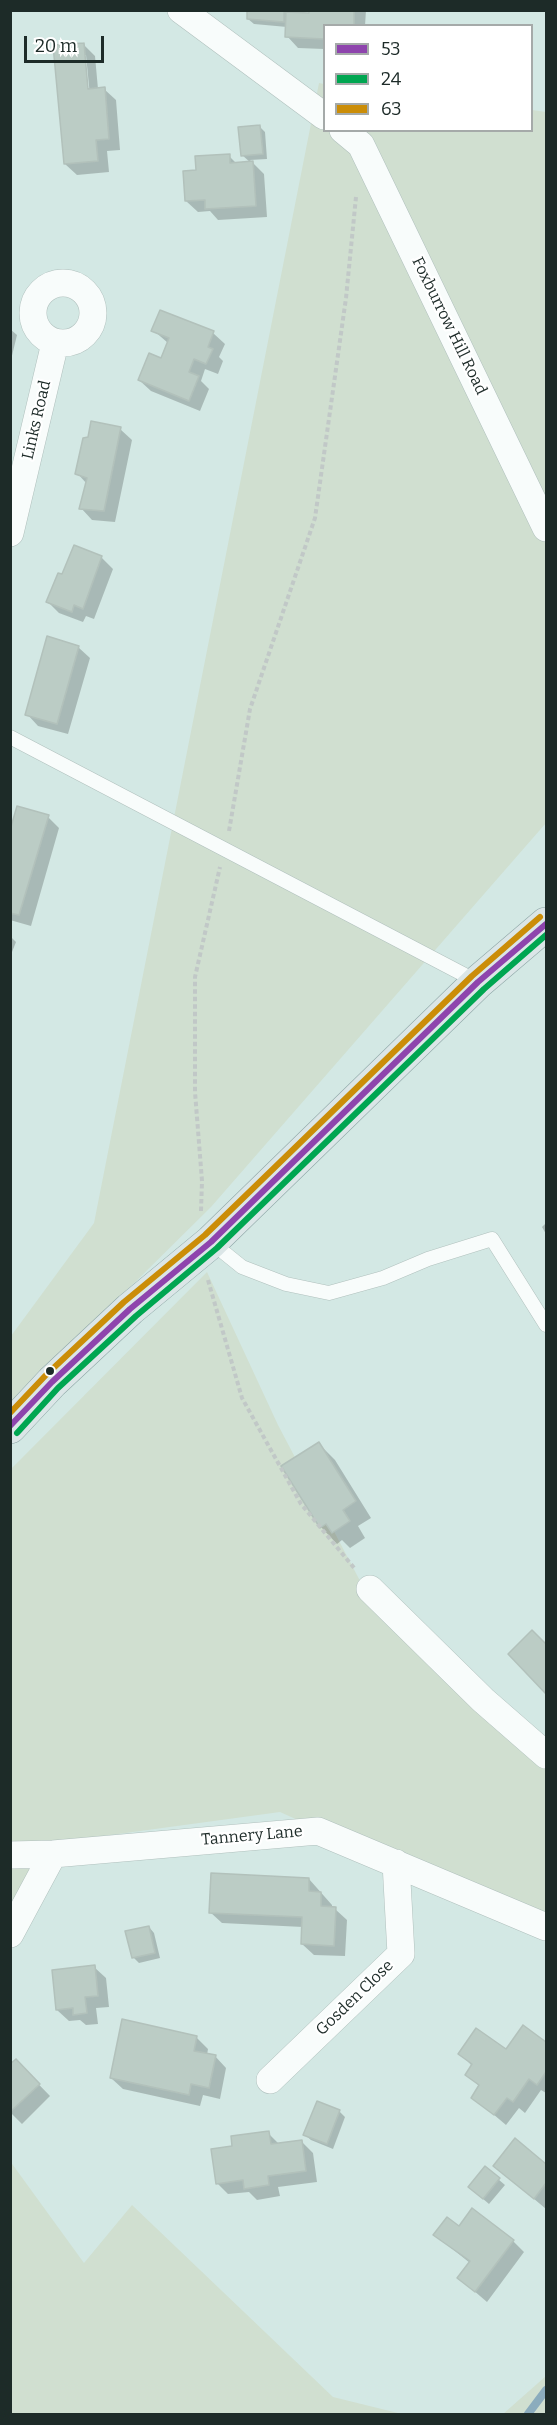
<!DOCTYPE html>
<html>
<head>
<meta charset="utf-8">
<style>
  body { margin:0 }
  #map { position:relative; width:557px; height:2425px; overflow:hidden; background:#d3e8e4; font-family:Bitter,serif }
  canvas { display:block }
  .frame { position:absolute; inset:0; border:12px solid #1d2b28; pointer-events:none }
  .legend { position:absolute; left:323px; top:24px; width:210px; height:108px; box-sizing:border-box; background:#fff; border:2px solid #a5aaa9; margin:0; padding:8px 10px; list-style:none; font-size:18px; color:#1d2b28 }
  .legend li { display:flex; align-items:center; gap:12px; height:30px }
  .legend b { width:30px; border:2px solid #a5aaa9 }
  .scale { position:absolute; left:24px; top:36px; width:80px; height:27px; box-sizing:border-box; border:3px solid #1d2b28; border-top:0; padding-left:8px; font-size:18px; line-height:21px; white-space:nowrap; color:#1d2b28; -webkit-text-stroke:4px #fff; paint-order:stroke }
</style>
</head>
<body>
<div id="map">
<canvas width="557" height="2425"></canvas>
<div class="frame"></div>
<ul class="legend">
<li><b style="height:8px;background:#8e44ad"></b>53</li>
<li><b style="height:8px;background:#00a651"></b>24</li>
<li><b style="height:8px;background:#cb8d08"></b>63</li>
</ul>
<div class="scale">20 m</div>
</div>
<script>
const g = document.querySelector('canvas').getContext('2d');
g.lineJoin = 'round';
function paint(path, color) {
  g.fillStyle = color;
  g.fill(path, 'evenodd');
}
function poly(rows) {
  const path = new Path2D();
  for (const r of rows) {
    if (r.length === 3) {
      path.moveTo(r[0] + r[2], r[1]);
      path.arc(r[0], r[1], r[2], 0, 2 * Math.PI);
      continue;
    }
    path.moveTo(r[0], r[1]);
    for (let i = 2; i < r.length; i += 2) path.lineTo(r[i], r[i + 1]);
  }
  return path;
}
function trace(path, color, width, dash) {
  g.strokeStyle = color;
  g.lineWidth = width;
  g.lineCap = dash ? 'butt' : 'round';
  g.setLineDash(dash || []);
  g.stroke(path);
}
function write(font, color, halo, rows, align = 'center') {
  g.font = font + ' Bitter,serif';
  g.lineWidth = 4.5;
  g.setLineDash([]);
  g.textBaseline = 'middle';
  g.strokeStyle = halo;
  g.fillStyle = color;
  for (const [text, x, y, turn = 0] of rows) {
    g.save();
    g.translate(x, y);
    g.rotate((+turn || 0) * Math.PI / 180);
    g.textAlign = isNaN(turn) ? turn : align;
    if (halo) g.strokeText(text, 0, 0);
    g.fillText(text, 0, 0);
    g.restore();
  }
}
paint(poly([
  [319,83,324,84,324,130,532,130,532,110,546,112,546,823,211,1207,11,1405,11,1336,94,1223],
  [207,1272,278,1425,378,1615,546,1750,546,1932,280,1812,52,1843,11,1915,11,1469],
  [10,2161,84,2263,132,2205,333,2397,402,2414,11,2414],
  [546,2376,546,2414,503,2414]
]), '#d0dfd0');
paint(poly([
  [249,10,290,10,289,13,310,15,310,10,366,10,365,26,324,26,324,49,298,48,287,36,287,27,254,24,248,19],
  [83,44,95,56,98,89,104,89,116,100,120,150,107,151,109,172,77,175,65,164],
  [83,55,86,55,90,96,87,96],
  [259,126,265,132,267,159,250,160,264,174,267,217,218,220,210,211,198,212,186,201,198,172,229,156,237,164,251,163,242,155],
  [10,329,17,335,10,364],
  [153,330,213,333,225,344,219,357,223,361,218,374,205,369,201,381,209,389,200,411,151,391,139,380,162,360,168,343],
  [120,429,132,440,115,522,92,520,81,508,87,484,77,473],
  [74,547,102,558,113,569,94,619,86,616,83,622,59,613,48,602,63,576],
  [78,647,90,658,68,734,38,726,27,714],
  [48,817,59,828,31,926,10,920,10,832],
  [10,936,16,942,10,957],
  [546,1223,546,1234,542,1227],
  [319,1444,335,1460,371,1518,358,1526,365,1538,350,1548,342,1540,337,1544,321,1527],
  [532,1632,546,1647,546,1691,510,1654],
  [309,1879,332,1905,332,1908,335,1909,347,1920,345,1956,314,1955,302,1944,303,1927,222,1923,210,1912],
  [149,1927,154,1933,160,1958,139,1963,133,1957],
  [94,1967,106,1978,109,2007,96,2008,98,2024,86,2025,80,2020,69,2021,57,2010],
  [523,2027,546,2044,546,2093,541,2090,525,2113,519,2108,506,2125,473,2097,480,2087,467,2074,472,2066,460,2053,506,2051],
  [196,2037,208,2049,207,2055,215,2056,226,2068,220,2099,203,2095,200,2106,123,2089,111,2078],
  [16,2061,50,2096,22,2124,10,2112,10,2066],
  [339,2111,345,2117,333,2149,311,2140,305,2135],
  [268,2133,280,2145,302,2142,313,2153,317,2182,278,2187,280,2196,257,2200,249,2192,228,2194,217,2183,234,2147],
  [515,2140,546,2165,546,2209,495,2166],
  [485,2168,505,2185,489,2204,475,2192],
  [459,2228,513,2241,524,2252,487,2302,459,2278,470,2263,435,2235]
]), '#0003');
trace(poly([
  [528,2414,546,2390]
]), '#8bacbd', 8);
const building = poly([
  [247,10,284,10,284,22,247,19,247,10],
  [309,10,354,10,354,26,324,26,324,39,285,37,286,12,309,13,309,10],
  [84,43,88,89,105,87,109,139,96,140,98,161,64,164,53,45,84,43],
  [260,125,263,154,241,156,238,127,260,125],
  [230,154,230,163,253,161,256,206,205,209,205,200,185,201,183,171,196,170,195,156,230,154],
  [160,310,214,331,208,347,213,349,206,364,194,359,189,372,199,376,189,401,138,380,149,353,161,358,169,338,151,331,160,310],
  [91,421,121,427,104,511,79,509,87,478,75,474,83,438,88,437,91,421],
  [74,545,102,556,83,609,74,605,72,612,46,602,58,573,62,574,74,545],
  [47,636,79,646,57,724,25,715,47,636],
  [17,806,49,815,19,915,10,913,10,830,17,806],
  [319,1442,356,1501,343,1510,350,1521,332,1533,326,1524,320,1528,281,1466,319,1442],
  [532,1630,546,1644,546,1694,508,1654,532,1630],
  [211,1873,309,1878,309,1891,321,1892,321,1906,336,1907,334,1946,301,1944,302,1917,209,1913,211,1873],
  [149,1926,155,1953,132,1958,125,1931,149,1926],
  [95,1965,98,1996,85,1997,87,2013,73,2015,73,2008,56,2010,52,1970,95,1965],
  [122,2019,197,2036,194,2051,216,2055,209,2088,191,2084,189,2095,110,2078,122,2019],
  [523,2025,546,2042,546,2072,537,2085,529,2079,513,2102,507,2098,494,2115,471,2098,479,2085,465,2075,472,2064,458,2054,476,2028,506,2049,523,2025],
  [16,2059,40,2084,10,2112,10,2064,16,2059],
  [317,2101,340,2110,327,2144,303,2135,317,2101],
  [269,2131,271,2144,302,2140,306,2171,268,2176,269,2185,244,2189,243,2180,216,2184,211,2149,232,2146,231,2136,269,2131],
  [515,2138,546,2164,546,2183,534,2199,493,2166,515,2138],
  [485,2166,500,2178,483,2199,468,2187,485,2166],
  [472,2208,514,2240,475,2292,457,2278,470,2261,433,2235,447,2217,459,2226,472,2208]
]);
paint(building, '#bbccc5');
trace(building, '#b2c1bb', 1.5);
const service = poly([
  [10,737,478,982],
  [211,1242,242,1267,286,1284,329,1293,383,1278,428,1259,492,1239,546,1325]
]);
const minor = poly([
  [181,10,324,116],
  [343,130,361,145,546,528],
  [63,313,30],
  [10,533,55,343],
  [370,1589,483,1700,546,1755],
  [10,1855,53,1854,318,1831,546,1927],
  [10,1934,53,1854],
  [270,2080,401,1954,396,1863]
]);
const primary = poly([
  [10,1427,52,1382,130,1309,211,1242,478,982,546,924]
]);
trace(service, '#b0c0bd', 15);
trace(minor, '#b0c0bd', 28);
trace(primary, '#8da6a6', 34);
trace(poly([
  [229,831,250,709,315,518,346,298,356,197],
  [201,1211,202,1181,195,1092,195,977,220,867],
  [208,1280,242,1398,301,1504,355,1569]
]), '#c1c8c7', 4, [4.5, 3]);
trace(service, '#f8fcfb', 14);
trace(minor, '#f8fcfb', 27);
trace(primary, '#dbe6e7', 33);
trace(poly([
  [10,1426,52,1382,130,1309,211,1242,478,982,546,924]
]), '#8e44ad', 6);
trace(poly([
  [17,1433,58,1388,136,1316,217,1248,484,989,546,935]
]), '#00a651', 6);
trace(poly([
  [10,1413,46,1375,124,1302,205,1235,472,976,540,917]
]), '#cb8d08', 6);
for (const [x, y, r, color] of [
  [50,1371,5,"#1d2b28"]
]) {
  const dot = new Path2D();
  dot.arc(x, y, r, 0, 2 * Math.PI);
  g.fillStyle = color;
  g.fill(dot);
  trace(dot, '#fff', 2);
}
write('16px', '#1d2b28', '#fff', [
  ["Foxburrow Hill Road",449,326,64],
  ["Links Road",37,420,-77],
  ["Tannery Lane",252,1836,-5],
  ["Gosden Close",355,1998,-44]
]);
</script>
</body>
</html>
